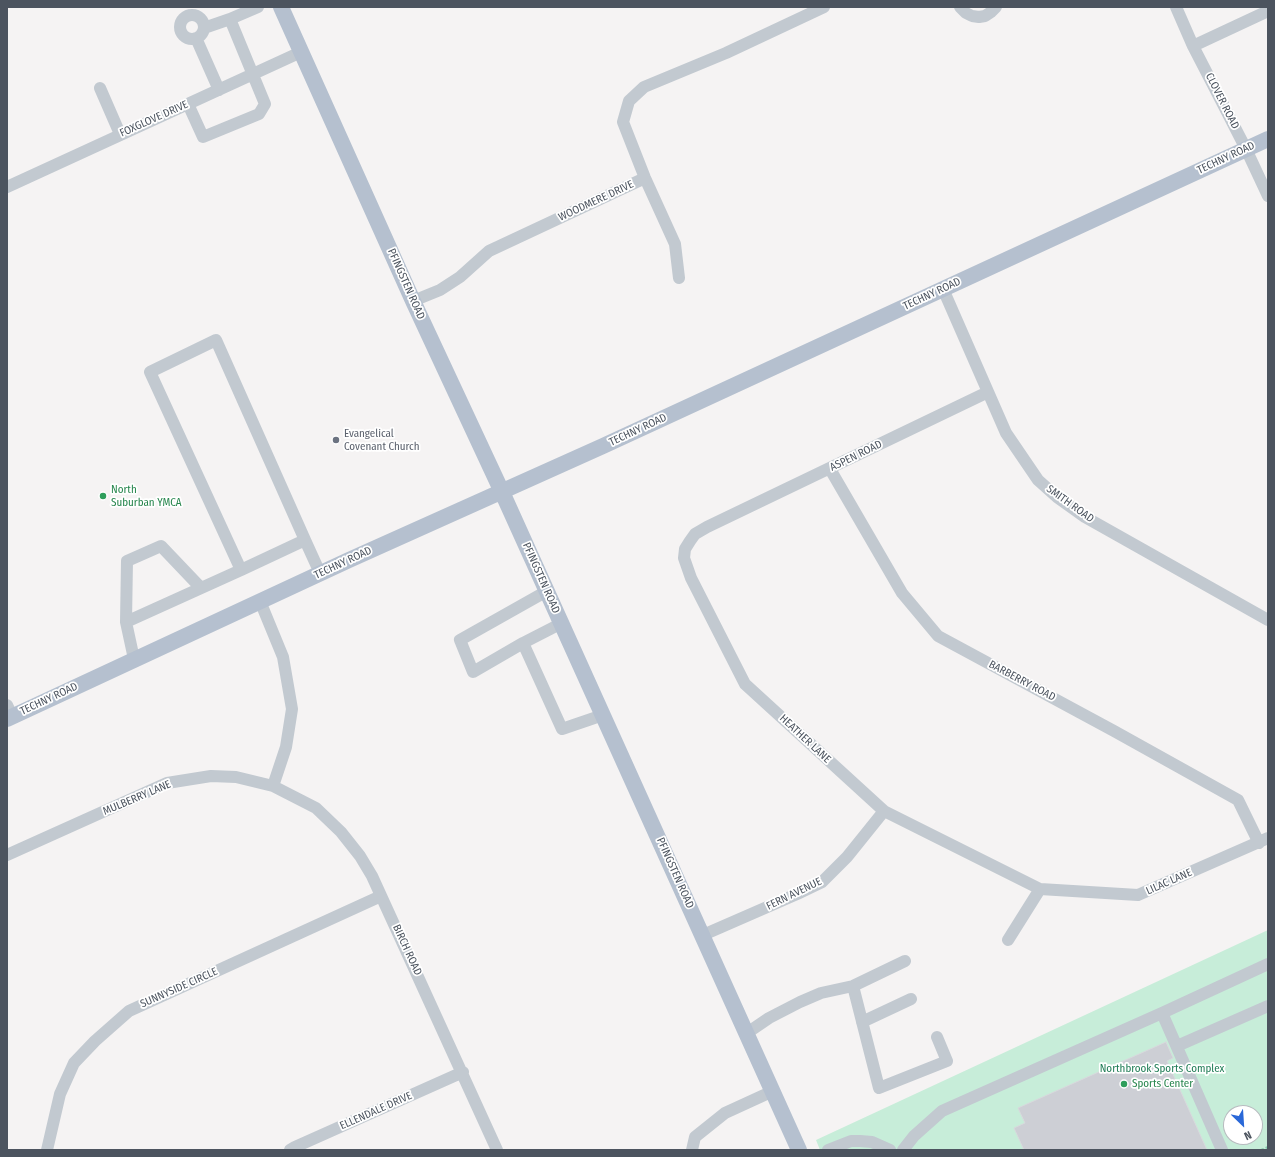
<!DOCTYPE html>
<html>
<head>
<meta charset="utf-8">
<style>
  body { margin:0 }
  #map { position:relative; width:1275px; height:1157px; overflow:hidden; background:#f5f3f3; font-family:"Fira Sans Condensed",sans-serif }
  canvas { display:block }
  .frame { position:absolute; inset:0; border:8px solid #4c545f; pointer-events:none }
  .north { position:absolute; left:1223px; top:1105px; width:40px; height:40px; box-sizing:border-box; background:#fff; border:1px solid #b7bbbf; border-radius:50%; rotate:155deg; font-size:11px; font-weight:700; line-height:16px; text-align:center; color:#4c545f }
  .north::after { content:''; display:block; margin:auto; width:14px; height:18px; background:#2a68d8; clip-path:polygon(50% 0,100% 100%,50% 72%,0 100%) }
</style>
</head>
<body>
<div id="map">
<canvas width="1275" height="1157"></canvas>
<div class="frame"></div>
<div class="north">N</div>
</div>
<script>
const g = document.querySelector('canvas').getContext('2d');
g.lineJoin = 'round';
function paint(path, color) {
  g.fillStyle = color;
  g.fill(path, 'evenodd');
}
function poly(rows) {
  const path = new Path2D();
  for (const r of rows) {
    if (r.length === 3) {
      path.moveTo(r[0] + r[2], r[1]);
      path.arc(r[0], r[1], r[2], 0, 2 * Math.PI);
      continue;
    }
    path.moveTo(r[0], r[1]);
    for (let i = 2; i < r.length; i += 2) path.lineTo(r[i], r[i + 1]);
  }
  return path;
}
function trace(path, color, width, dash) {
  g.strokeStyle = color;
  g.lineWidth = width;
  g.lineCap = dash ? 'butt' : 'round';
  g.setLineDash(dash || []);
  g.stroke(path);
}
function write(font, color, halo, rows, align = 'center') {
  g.font = font + ' "Fira Sans Condensed",sans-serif';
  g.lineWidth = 3.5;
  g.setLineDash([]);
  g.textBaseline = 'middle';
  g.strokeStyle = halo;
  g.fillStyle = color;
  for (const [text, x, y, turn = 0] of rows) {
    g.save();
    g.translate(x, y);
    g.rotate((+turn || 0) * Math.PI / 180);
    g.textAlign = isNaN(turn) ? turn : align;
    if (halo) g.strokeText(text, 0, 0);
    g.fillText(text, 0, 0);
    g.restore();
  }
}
paint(poly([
  [1268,930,1268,1150,820,1150,816,1140],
  [1231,1113,1255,1113,1255,1137,1231,1137]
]), '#c7edd9');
const building = poly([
  [1166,1042,1173,1058,1167,1061,1207,1150,1024,1150,1014,1128,1025,1123,1018,1108,1166,1042]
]);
paint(building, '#cdcfd5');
trace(building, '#d8d9dd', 1);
trace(poly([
  [1261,1150,1268,1147]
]), '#81c9ab', 2, [3, 2]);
trace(poly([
  [960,7,966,13,972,16,979,17,985,16,991,12,996,7],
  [1176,7,1193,46,1246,149,1268,196],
  [192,27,12],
  [204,28,230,19],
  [196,38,219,90],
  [1193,46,1268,11],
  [100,88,120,134],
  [188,104,203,137,259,114,265,104,230,19,258,7],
  [7,187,301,52],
  [679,278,675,244,645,178,623,122,629,101,644,87,726,53,824,7],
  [943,289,1006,433,1038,480,1057,497,1085,517,1268,620],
  [413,301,440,290,460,277,489,251,645,178],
  [988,392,707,527,695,534,690,541,685,549,684,558,691,578,745,684,884,811,1040,889,1138,895,1268,838],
  [830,469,902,593,938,636,1114,731,1238,800,1259,843],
  [305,540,241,570,150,372,216,340,305,540,320,573],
  [547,591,460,640,473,672,523,643,562,729,603,715],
  [126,622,241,570],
  [523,643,562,623],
  [134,659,126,622,127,561,161,546,201,588],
  [7,705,12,716],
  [273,786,316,808,341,832,360,856,372,876,497,1150],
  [7,855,167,783,211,776,236,777,273,786,286,747,292,709,283,657,260,601],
  [703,935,797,894,822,882,847,857,884,811],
  [1008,940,1040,889],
  [853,986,879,1088,947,1061,937,1037],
  [1162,1013,1222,1150],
  [862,1022,911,999],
  [747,1033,769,1018,800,1002,821,993,853,986,905,961],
  [1177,1046,1268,1006],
  [47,1150,60,1094,74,1063,95,1041,129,1011,381,896],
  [290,1150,295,1147,463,1072],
  [692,1150,695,1137,725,1113,773,1091],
  [828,1150,851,1141,860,1141,872,1142,890,1150],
  [903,1150,914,1136,942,1111,1162,1013,1268,964]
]), '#c2c9d0', 12);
trace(poly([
  [281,7,413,301,502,492,799,1150],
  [7,719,349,560,603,446,1268,139]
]), '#b5c0cf', 16);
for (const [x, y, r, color] of [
  [336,440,4,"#6b7280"],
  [103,496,4,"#2e9e5b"],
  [1124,1084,4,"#2e9e5b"]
]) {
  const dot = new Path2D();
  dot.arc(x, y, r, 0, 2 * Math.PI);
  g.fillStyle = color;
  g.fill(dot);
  trace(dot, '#fff', 1.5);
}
write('11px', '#4c545f', '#fff', [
  ["CLOVER ROAD",1222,101,63],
  ["FOXGLOVE DRIVE",154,119,-24],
  ["TECHNY ROAD",1226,158,-25],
  ["WOODMERE DRIVE",596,201,-25],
  ["PFINGSTEN ROAD",406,284,66],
  ["TECHNY ROAD",932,294,-25],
  ["TECHNY ROAD",638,430,-25],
  ["ASPEN ROAD",856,456,-26],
  ["SMITH ROAD",1070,504,36],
  ["TECHNY ROAD",343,563,-25],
  ["PFINGSTEN ROAD",541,578,66],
  ["BARBERRY ROAD",1022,681,28],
  ["TECHNY ROAD",49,699,-25],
  ["HEATHER LANE",805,739,43],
  ["MULBERRY LANE",137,798,-23],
  ["PFINGSTEN ROAD",675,873,66],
  ["LILAC LANE",1169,882,-24],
  ["FERN AVENUE",794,894,-26],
  ["BIRCH ROAD",407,950,65],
  ["SUNNYSIDE CIRCLE",179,988,-24],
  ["ELLENDALE DRIVE",376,1111,-24]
]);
write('11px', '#5b616d', '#fff', [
  ["Evangelical",344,434],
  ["Covenant Church",344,447]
], 'left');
write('11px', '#27864d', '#fff', [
  ["North",111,490],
  ["Suburban YMCA",111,503],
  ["Sports Center",1132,1084]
], 'left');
write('11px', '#207d56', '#fff', [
  ["Northbrook Sports Complex",1162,1069]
]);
</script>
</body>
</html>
